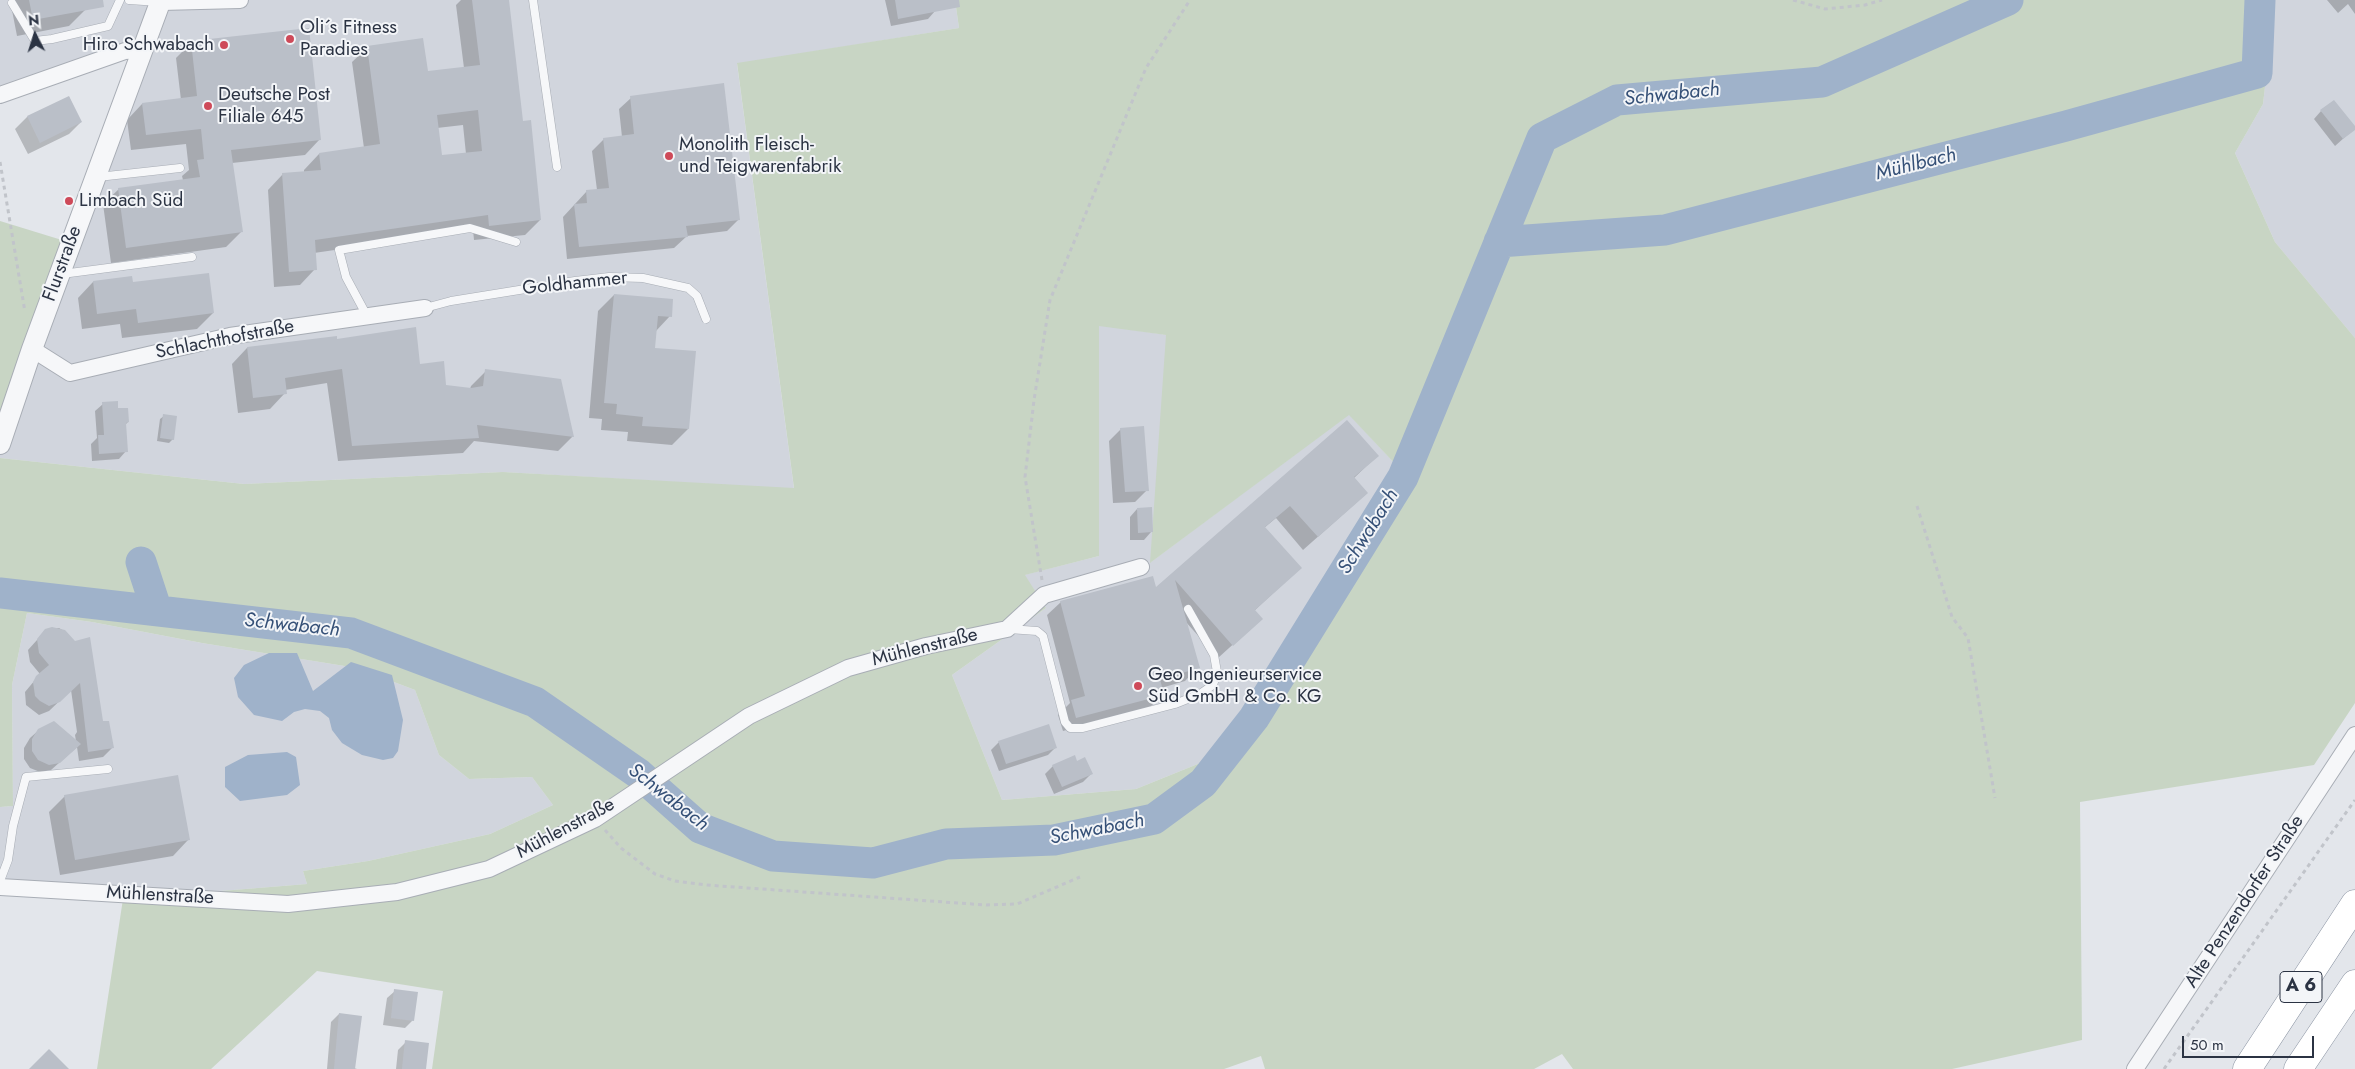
<!DOCTYPE html>
<html>
<head>
<meta charset="utf-8">
<style>
  body { margin:0 }
  #map { position:relative; width:2355px; height:1069px; overflow:hidden; background:#e3e6eb; font-family:Jost,sans-serif }
  canvas { display:block }
  .north { position:absolute; left:10px; top:10px; width:50px; height:50px; -webkit-text-stroke:4px #f3f5f8; paint-order:stroke; rotate:355deg; font-size:14px; font-weight:700; line-height:20px; text-align:center; color:#2b3343 }
  .north::after { content:''; display:block; margin:auto; width:18px; height:22px; background:#2b3343; clip-path:polygon(50% 0,100% 100%,50% 72%,0 100%) }
  .scale { position:absolute; left:2182px; top:1036px; width:132px; height:22px; box-sizing:border-box; border:2px solid #2b3343; border-top:0; padding-left:6px; font-size:15px; line-height:18px; white-space:nowrap; color:#2b3343; -webkit-text-stroke:4px #f3f5f8; paint-order:stroke }
</style>
</head>
<body>
<div id="map">
<canvas width="2355" height="1069"></canvas>
<div class="north">N</div>
<div class="scale">50 m</div>
</div>
<script>
const g = document.querySelector('canvas').getContext('2d');
g.lineJoin = 'round';
function paint(path, color) {
  g.fillStyle = color;
  g.fill(path, 'evenodd');
}
function poly(rows) {
  const path = new Path2D();
  for (const r of rows) {
    path.moveTo(r[0], r[1]);
    for (let i = 2; i < r.length; i += 2) path.lineTo(r[i], r[i + 1]);
  }
  return path;
}
function trace(path, color, width, dash) {
  g.strokeStyle = color;
  g.lineWidth = width;
  g.lineCap = dash ? 'butt' : 'round';
  g.setLineDash(dash || []);
  g.stroke(path);
}
function write(font, color, halo, rows, align = 'center') {
  g.font = font + ' Jost,sans-serif';
  g.lineWidth = 4;
  g.setLineDash([]);
  g.textBaseline = 'middle';
  g.strokeStyle = halo;
  g.fillStyle = color;
  for (const [text, x, y, turn = 0] of rows) {
    g.save();
    g.translate(x, y);
    g.rotate((+turn || 0) * Math.PI / 180);
    g.textAlign = isNaN(turn) ? turn : align;
    if (halo) g.strokeText(text, 0, 0);
    g.fillText(text, 0, 0);
    g.restore();
  }
}
paint(poly([
  [0,0,955,0,959,28,737,64,794,489,503,472,244,484,0,458,0,421,140,41,0,92],
  [2275,0,2355,0,2355,338,2275,242,2235,153,2263,104],
  [1099,325,1167,335,1151,562,1349,414,1397,466,1215,757,1136,789,1002,800,952,675,1046,608,1024,575,1099,556],
  [27,613,92,622,202,643,357,668,415,690,439,755,469,779,532,777,553,805,490,834,368,861,303,871,307,884,123,899,0,885,0,807,13,806,12,685]
]), '#d1d5dd');
paint(poly([
  [955,0,2275,0,2263,104,2235,153,2275,242,2355,338,2355,703,2314,765,2080,802,2082,1040,1952,1069,1573,1069,1562,1054,1534,1069,1265,1069,1261,1056,1224,1069,432,1069,443,991,317,971,211,1069,97,1069,123,899,307,884,303,871,368,861,490,834,553,805,532,777,469,779,439,755,415,690,357,668,202,643,92,622,27,613,12,685,13,806,0,807,0,458,244,484,503,472,794,488,737,63,959,28],
  [1099,326,1166,335,1150,563,1349,415,1397,466,1215,757,1136,789,1002,800,952,675,1046,608,1025,575,1099,556],
  [0,221,65,241,0,421]
]), '#c8d5c4');
paint(poly([
  [269,653,297,653,313,691,351,662,392,675,403,720,398,751,393,758,383,760,362,755,342,743,332,730,329,718,320,711,305,709,294,712,282,721,254,715,238,697,234,678,244,665],
  [287,752,296,757,300,785,287,795,240,801,225,787,225,767,248,755]
]), '#9fb2ca');
paint(poly([
  [10,0,84,0,85,10,69,26,17,36],
  [461,0,508,0,522,122,540,220,525,235,474,240,473,230,314,253,315,269,300,285,274,287,268,190,283,174,304,173,304,170,319,154,364,148,352,62,368,47,427,72,464,68,456,5],
  [463,125,466,154,440,157,437,128],
  [885,0,933,0,935,11,928,19,891,26],
  [2327,0,2355,0,2355,14,2348,4,2338,13],
  [192,42,320,139,305,155,232,163,241,232,226,247,111,263,103,204,119,189,183,180,182,176,189,170,186,144,131,150,127,120,142,104,181,100,176,58],
  [69,97,81,122,69,134,28,154,15,129,27,117],
  [631,98,739,219,727,231,687,236,674,248,567,259,563,217,587,191,597,190,592,151,604,139,622,137,619,109],
  [2321,111,2354,129,2335,146,2314,119],
  [93,282,131,284,213,313,197,329,122,338,120,324,82,329,78,298],
  [614,295,670,316,655,332,654,349,688,429,672,445,627,441,628,432,601,430,602,419,589,418,598,311],
  [336,341,418,365,445,386,470,389,471,386,486,371,573,436,558,451,474,441,463,453,338,461,327,383,285,390,285,393,270,409,238,413,232,364,247,348],
  [103,404,117,410,128,422,125,425,126,451,119,459,92,461,91,444,97,438,95,411],
  [164,416,173,439,169,443,157,441,160,419],
  [1347,422,1377,456,1354,478,1367,493,1303,550,1276,518,1264,528,1300,568,1254,611,1261,619,1218,658,1185,621,1198,667,1185,681,1161,688,1163,694,1149,708,1063,731,1058,715,1070,703,1047,615,1061,602,1155,589],
  [1121,429,1147,490,1135,502,1113,503,1109,441],
  [1137,509,1151,532,1144,540,1130,540,1130,517],
  [59,628,64,631,112,748,103,757,79,761,77,747,51,770,40,772,30,768,24,759,24,748,30,738,39,730,76,741,75,735,77,732,71,690,49,711,39,715,26,705,25,692,40,674,30,662,28,650,46,630],
  [999,742,1056,747,1048,755,999,771,991,750],
  [1053,766,1091,774,1083,782,1054,794,1045,774],
  [65,796,188,840,173,856,60,875,49,812],
  [395,991,413,1020,405,1028,383,1025,387,998],
  [339,1014,354,1068,357,1069,327,1069,331,1022],
  [406,1042,424,1069,396,1069,398,1050]
]), '#0003');
trace(poly([
  [1499,242,1665,230,2066,126,2257,73,2260,0],
  [141,562,157,611],
  [0,593,351,633,535,702,639,774,700,828,773,856,873,863,946,844,1054,840,1154,819,1203,783,1254,718,1403,477,1542,138,1617,100,1822,82,2008,0]
]), '#9fb2ca', 31);
paint(poly([
  [29,0,103,0,104,7,33,20],
  [472,0,509,0,523,121,531,120,541,220,489,226,488,215,315,240,317,270,289,272,282,173,321,170,319,153,380,144,367,46,423,38,428,71,480,65],
  [478,110,482,151,442,155,437,115],
  [895,0,959,0,960,7,898,19],
  [309,28,321,140,231,150,243,232,126,248,118,188,200,177,197,160,204,159,201,129,146,135,142,103,197,96,191,41],
  [724,83,740,220,686,226,688,237,579,247,574,204,587,203,586,190,609,188,603,138,634,134,630,96],
  [69,96,82,122,40,143,27,116],
  [2334,100,2355,126,2355,130,2343,139,2320,110],
  [209,273,214,313,138,323,136,309,97,314,93,281,132,276,133,282],
  [614,294,673,299,672,317,658,316,655,348,696,351,689,429,642,426,643,417,616,414,617,404,604,403],
  [416,327,420,364,444,361,446,385,471,388,483,386,485,369,561,379,574,437,477,425,479,438,352,446,342,369,285,378,287,394,253,398,247,347,337,336,337,339],
  [118,401,118,408,128,408,129,422,126,423,128,452,99,454,98,435,104,435,102,402],
  [163,414,177,416,174,440,160,438],
  [1347,420,1379,456,1354,477,1368,493,1318,537,1290,506,1265,527,1302,568,1255,610,1263,619,1233,646,1175,580,1200,668,1160,679,1164,695,1076,718,1071,700,1085,696,1060,601,1153,576,1156,587],
  [1144,426,1149,491,1125,492,1120,428],
  [1152,507,1153,532,1138,533,1137,508],
  [52,627,65,630,75,641,90,637,103,721,109,721,114,748,88,752,80,683,60,702,49,706,40,701,35,696,33,682,36,676,49,665,39,653,37,639,45,629],
  [54,721,81,744,60,763,49,765,38,760,32,751,32,739,38,729],
  [1049,724,1057,748,1006,764,998,741],
  [1075,755,1077,761,1085,757,1093,774,1062,787,1052,765],
  [178,775,190,840,75,860,64,795],
  [394,989,418,992,414,1021,391,1018],
  [339,1013,362,1016,355,1069,334,1069],
  [405,1040,429,1043,426,1069,402,1069],
  [49,1049,69,1069,29,1069]
]), '#babfc8');
const service = poly([
  [129,0,159,2],
  [533,0,557,167],
  [12,3,35,41,52,39,108,26,120,0],
  [98,177,180,168],
  [62,274,192,257],
  [425,308,451,301,575,281,609,277,643,278,688,288,697,296,706,319],
  [367,316,346,277,339,250,470,228,516,242],
  [1009,629,1037,631,1043,636,1065,722,1070,728,1083,728,1175,704,1200,694,1213,685,1217,672,1214,655,1188,609],
  [0,881,8,860,13,826,26,777,108,769]
]);
const minor = poly([
  [161,2,240,0],
  [0,95,125,51,141,50],
  [32,349,70,373,230,336,425,308],
  [0,887,288,904,397,892,489,869,595,819,749,716,848,668,926,646,1007,629,1044,595,1141,567],
  [2135,1069,2355,735]
]);
const tertiary = poly([
  [0,444,32,349,161,0]
]);
const motorway = poly([
  [2247,1069,2355,904],
  [2298,1069,2355,984]
]);
trace(service, '#a8adb5', 9);
trace(minor, '#a8adb5', 18);
trace(tertiary, '#a8adb5', 22);
trace(motorway, '#8a93a2', 29);
trace(poly([
  [1793,0,1825,9,1865,5,1882,0],
  [0,162,25,312],
  [1917,506,1952,617,1968,638,1995,798],
  [1042,580,1025,477,1034,400,1050,300,1146,68,1190,0],
  [605,830,621,848,655,874,675,881,706,885,986,905,1017,904,1080,877],
  [2164,1069,2355,800]
]), '#c1c4ca', 3, [4, 4]);
trace(service, '#f6f7f9', 8);
trace(minor, '#f6f7f9', 16);
trace(tertiary, '#f6f7f9', 20);
trace(motorway, '#fff', 28);
for (const [x, y, r, color] of [
  [290,39,5,"#ce4a59"],
  [224,45,5,"#ce4a59"],
  [208,106,5,"#ce4a59"],
  [669,156,5,"#ce4a59"],
  [69,201,5,"#ce4a59"],
  [1138,686,5,"#ce4a59"]
]) {
  const dot = new Path2D();
  dot.arc(x, y, r, 0, 2 * Math.PI);
  g.fillStyle = color;
  g.fill(dot);
  trace(dot, '#f3f5f8', 2);
}
for (const [x, y, w] of [
  [2301,987,42]
]) {
  const box = new Path2D();
  box.roundRect(x - w / 2, y - 15.5, w, 31, 4);
  g.fillStyle = '#f3f5f8';
  g.fill(box);
  trace(box, '#2b3343', 1);
}
write('bold 18px', '#2b3343', null, [
  ["A 6",2301,987]
]);
write('19px', '#2b3343', '#f3f5f8', [
  ["Oli´s Fitness",300,28],
  ["Paradies",300,50],
  ["Hiro Schwabach",214,45,"right"],
  ["Deutsche Post",218,95],
  ["Filiale 645",218,117],
  ["Monolith Fleisch-",679,145],
  ["und Teigwarenfabrik",679,167],
  ["Limbach Süd",79,201],
  ["Geo Ingenieurservice",1148,675],
  ["Süd GmbH & Co. KG",1148,697]
], 'left');
write('19px', '#2b3343', '#f3f5f8', [
  ["Flurstraße",63,264,-70],
  ["Goldhammer",575,284,-6],
  ["Schlachthofstraße",225,340,-11],
  ["Mühlenstraße",925,648,-14],
  ["Mühlenstraße",566,829,-28],
  ["Mühlenstraße",160,896,3],
  ["Alte Penzendorfer Straße",2245,902,-57]
]);
write('italic 20px', '#355077', '#f3f5f8', [
  ["Schwabach",1672,95,-6],
  ["Mühlbach",1916,165,-14],
  ["Schwabach",1369,532,-58],
  ["Schwabach",292,626,6],
  ["Schwabach",668,798,38],
  ["Schwabach",1097,830,-11]
]);
</script>
</body>
</html>
